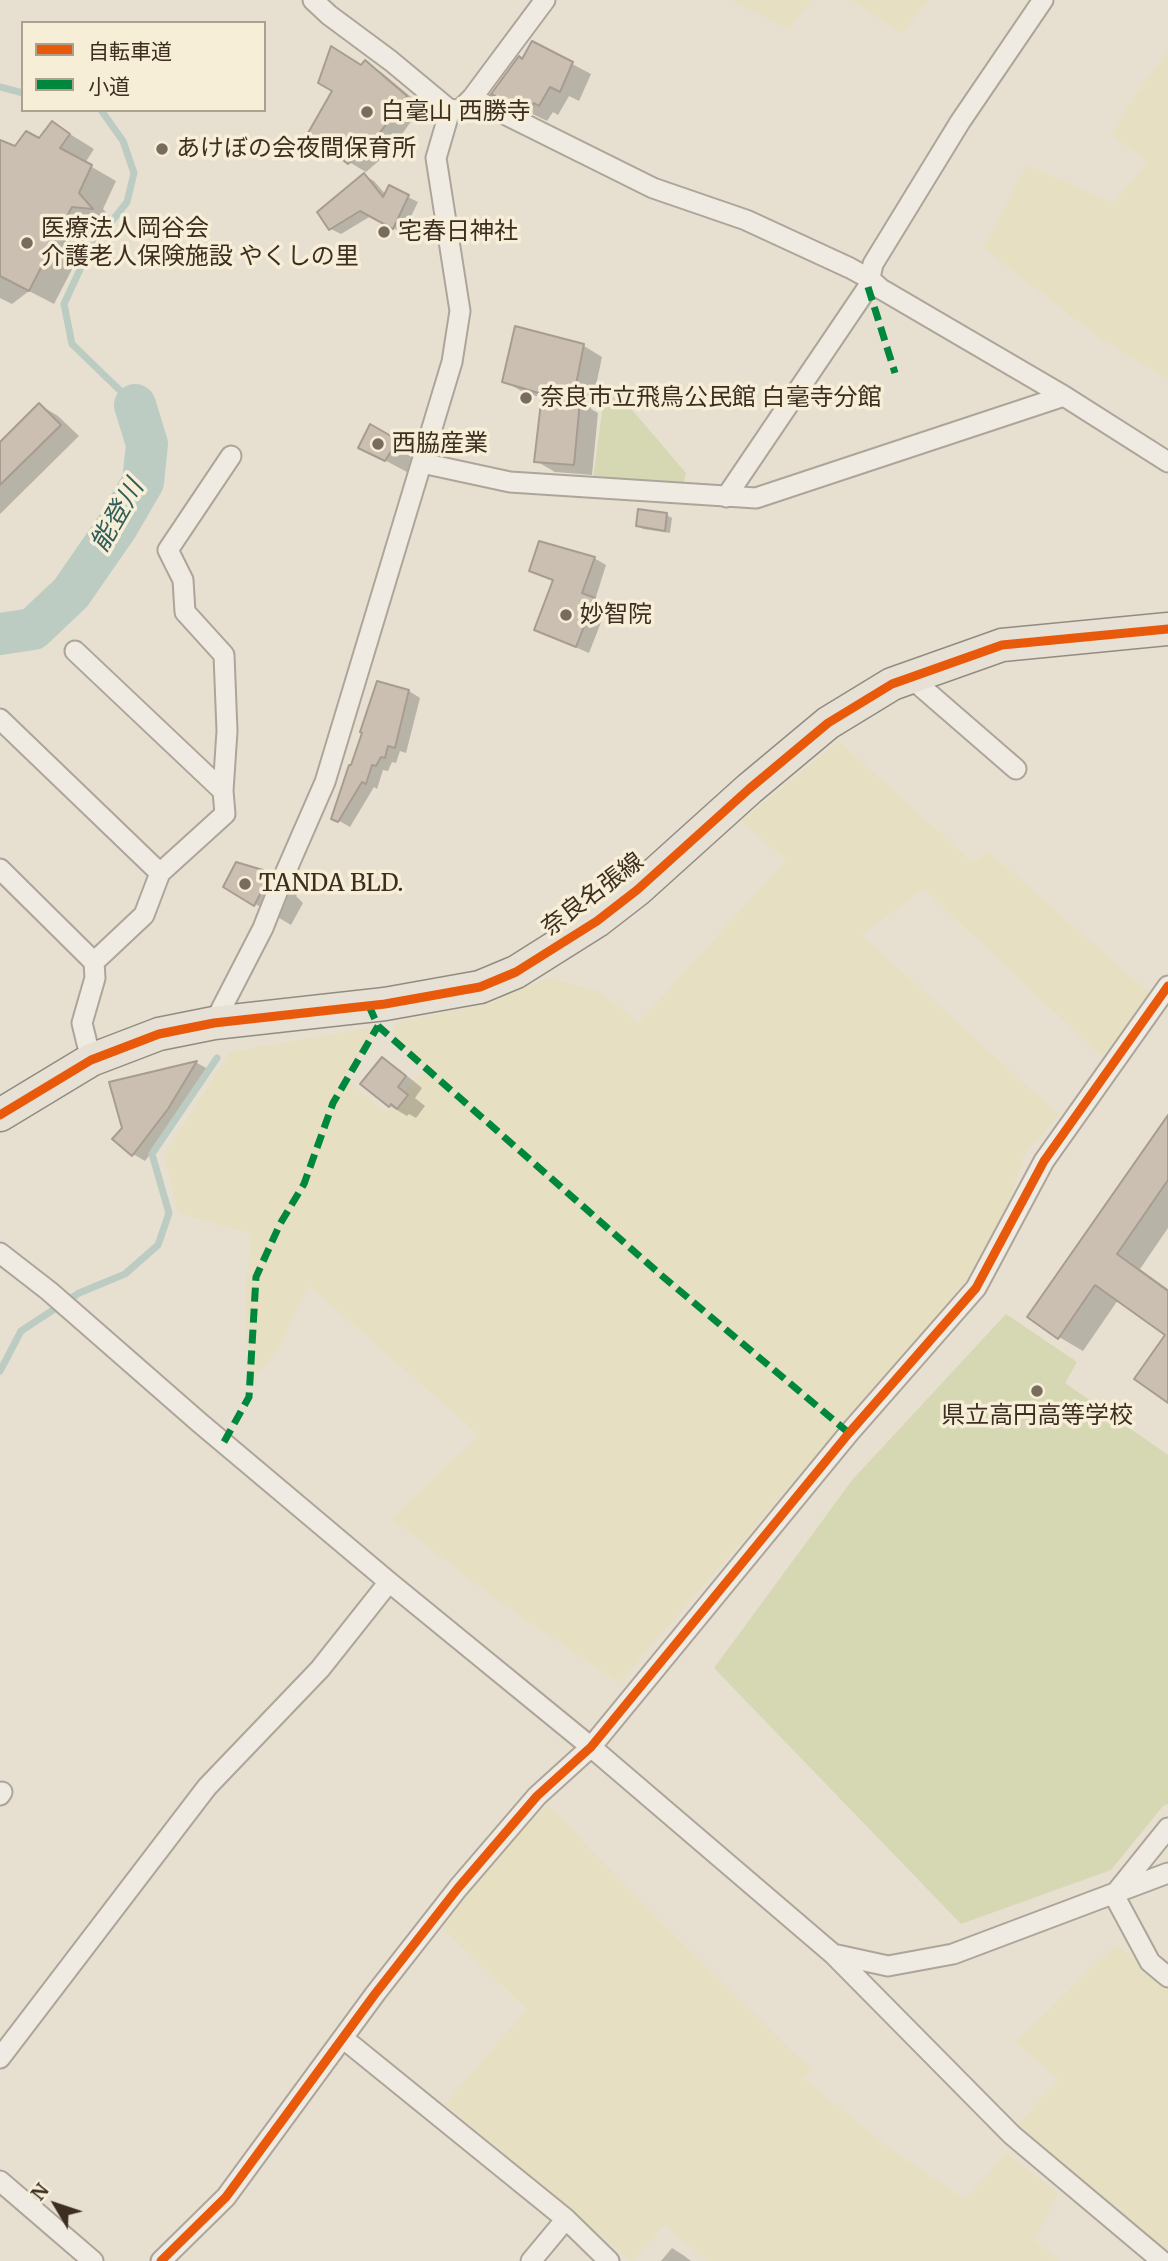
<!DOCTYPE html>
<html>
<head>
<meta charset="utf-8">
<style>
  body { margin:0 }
  #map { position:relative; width:1168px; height:2261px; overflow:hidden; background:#e7e0d1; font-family:Merriweather,"Noto Sans JP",serif }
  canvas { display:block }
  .legend { position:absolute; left:21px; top:21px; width:245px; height:91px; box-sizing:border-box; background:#f7eed8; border:2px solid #ada18e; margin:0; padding:9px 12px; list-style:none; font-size:21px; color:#3d2e20 }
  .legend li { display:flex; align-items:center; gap:14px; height:35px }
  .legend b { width:35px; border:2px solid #ada18e }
  .north { position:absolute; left:21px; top:2170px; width:70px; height:70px; -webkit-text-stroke:5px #f7eed8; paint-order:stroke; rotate:309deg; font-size:19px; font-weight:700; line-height:28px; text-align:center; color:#3d2e20 }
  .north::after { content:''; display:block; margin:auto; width:24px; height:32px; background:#3d2e20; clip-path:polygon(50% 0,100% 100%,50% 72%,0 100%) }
</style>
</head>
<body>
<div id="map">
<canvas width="1168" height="2261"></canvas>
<ul class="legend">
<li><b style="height:9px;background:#e8590c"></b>自転車道</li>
<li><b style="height:9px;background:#00873e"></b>小道</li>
</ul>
<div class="north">N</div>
</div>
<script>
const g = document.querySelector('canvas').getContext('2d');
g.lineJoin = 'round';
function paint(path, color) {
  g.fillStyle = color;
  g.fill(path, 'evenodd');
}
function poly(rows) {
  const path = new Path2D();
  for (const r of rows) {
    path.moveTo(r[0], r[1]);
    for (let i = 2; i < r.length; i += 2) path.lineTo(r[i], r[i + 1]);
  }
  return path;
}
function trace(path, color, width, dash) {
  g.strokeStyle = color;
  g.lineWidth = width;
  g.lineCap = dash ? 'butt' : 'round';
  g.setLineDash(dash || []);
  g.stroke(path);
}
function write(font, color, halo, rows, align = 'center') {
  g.font = font + ' Merriweather,"Noto Sans JP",serif';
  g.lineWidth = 7;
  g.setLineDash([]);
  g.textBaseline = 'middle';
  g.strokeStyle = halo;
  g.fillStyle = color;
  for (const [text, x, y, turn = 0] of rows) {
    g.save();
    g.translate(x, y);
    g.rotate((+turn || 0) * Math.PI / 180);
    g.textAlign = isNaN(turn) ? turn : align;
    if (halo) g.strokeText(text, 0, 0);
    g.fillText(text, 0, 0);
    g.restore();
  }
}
paint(poly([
  [731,0,811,0,789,29],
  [851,0,928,0,902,34],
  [1168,51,1168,379,1104,341,983,248,1027,165,1113,203,1148,162,1111,135,1133,98],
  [839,741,972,862,989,852,1152,995,1102,1057,924,889,862,935,1059,1115,1025,1153,1008,1204,968,1280,619,1683,498,1601,392,1519,479,1435,308,1285,280,1347,249,1385,245,1296,251,1234,178,1213,164,1154,230,1052,378,1026,345,1077,385,1113,424,1069,392,1036,394,1023,491,1003,548,977,601,992,638,1023,786,860,741,821],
  [548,1805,665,1926,812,2070,803,2078,896,2153,965,2199,1007,2153,1058,2193,1035,2240,1059,2261,706,2261,665,2225,633,2261,630,2261,445,2104,527,2009,443,1929,493,1859],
  [1117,1944,1168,1988,1168,2261,1010,2132,1059,2080,1015,2042]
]), '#e6dfc2');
paint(poly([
  [621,397,686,473,683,485,593,478,604,398],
  [1006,1314,1077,1362,1065,1383,1168,1455,1168,1804,1163,1806,1111,1870,961,1924,714,1668,853,1479]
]), '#d6d7b3');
paint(poly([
  [533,43,591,74,579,101,569,96,558,115,553,112,547,121,512,104,523,61],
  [365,62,381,72,422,106,390,151,366,172,349,162,362,67],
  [52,123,94,149,85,163,116,181,103,209,115,222,97,221,54,304,29,291,12,304,0,298,0,148,16,149,39,140],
  [364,175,374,181,386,195,408,197,418,202,403,233,371,216,341,234,331,229],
  [584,346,602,357,591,409,598,413,592,475,555,472,536,461,543,398,523,392,504,381],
  [40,405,58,416,79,436,0,514,0,445],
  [371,427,433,462,422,480,360,447],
  [667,515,672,518,670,533,643,529,638,526],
  [594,558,606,565,595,600,607,607,589,653,536,630,555,581,532,570],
  [378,683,409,691,420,698,406,753,400,751,396,763,392,762,388,771,383,770,377,789,374,787,350,827,334,818,352,767],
  [262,871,298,892,296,896,303,903,291,925,225,886],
  [383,1059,400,1070,422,1088,415,1098,425,1106,416,1118,409,1114,407,1116,390,1106],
  [197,1063,208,1069,179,1116,145,1161,133,1154,111,1083],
  [1168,1118,1168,1228,1140,1269,1168,1289,1168,1400,1167,1335,1118,1300,1083,1351,1059,1337],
  [672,2248,683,2255,691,2261,661,2261]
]), '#0003');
trace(poly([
  [0,87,23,93],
  [101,110,123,141,134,173,127,202,89,250,64,304,72,344,135,405],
  [0,1371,21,1331,79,1293,125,1274,158,1245,169,1213,152,1154,217,1058]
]), '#bcccc2', 7);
trace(poly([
  [0,634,33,629,71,593,118,525,143,482,147,444,135,405]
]), '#bcccc2', 42);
const building = poly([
  [532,41,573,62,560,92,550,87,539,106,534,103,528,112,491,94,519,56,522,59,532,41],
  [331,46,361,65,365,60,407,96,373,142,348,164,308,133,332,91,318,83,331,46],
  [52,121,70,134,60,148,92,165,79,193,93,209,72,207,29,291,0,276,0,140,15,146,26,131,39,138,52,121],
  [364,173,383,197,389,185,409,195,393,229,360,211,329,230,317,212,364,173],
  [515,326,584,344,573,400,580,401,574,465,534,462,542,394,502,382,515,326],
  [39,403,61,425,0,485,0,442,39,403],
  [370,424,398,440,385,461,358,448,370,424],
  [638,509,667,513,665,531,636,526,638,509],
  [539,541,595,557,582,593,595,598,576,647,534,630,553,580,529,571,539,541],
  [377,681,409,690,395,748,388,746,385,758,381,757,376,766,372,765,366,784,362,782,338,822,331,819,349,765,351,765,362,733,360,732,377,681],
  [236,862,263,870,260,874,267,881,254,906,223,887,236,862],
  [382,1057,406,1076,398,1087,408,1095,397,1109,391,1104,389,1107,360,1084,382,1057],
  [197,1061,168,1109,132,1156,112,1139,122,1128,109,1082,197,1061],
  [1168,1115,1168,1180,1117,1254,1168,1291,1168,1403,1134,1379,1165,1335,1095,1285,1058,1339,1027,1317,1168,1115]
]);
paint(building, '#cbbfb2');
trace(building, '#a89c90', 2);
const minor = poly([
  [313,0,329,15,391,61,450,110,461,109,472,98,545,0],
  [472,98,653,188,746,220,850,268,870,279,881,289,1064,396,1168,462],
  [422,463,510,482,756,498,1064,396],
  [726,497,868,287,873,264,960,122,1043,0],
  [75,651,223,791,225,814,160,873],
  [911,678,1016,769],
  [0,719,160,873,144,915,94,962],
  [223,791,227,731,224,655,185,612,183,580,168,550,231,456],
  [0,869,94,962,95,978,82,1023,91,1060],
  [214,1023,263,928,280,885,325,782,452,362,460,311,436,158,450,110],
  [0,1253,49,1291,200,1423,389,1582,591,1747,833,1954,1012,2135,1162,2261],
  [0,1795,2,1792],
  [1168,1828,1114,1895,1150,1962,1168,1977],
  [833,1954,888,1966,953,1954,1168,1873],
  [344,2039,566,2219,609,2261],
  [0,2058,207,1787,320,1669,389,1582],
  [0,2181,93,2261],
  [161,2261,226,2197,375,1994,458,1888,537,1796,591,1747,849,1433,976,1288,1044,1161,1168,986],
  [531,2261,566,2219]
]);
const primary = poly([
  [0,1115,91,1060,159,1034,214,1023,385,1004,480,987,516,972,597,921,637,890,749,789,828,723,892,684,1002,645,1168,629]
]);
trace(minor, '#ada599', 23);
trace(primary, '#928b80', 35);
trace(minor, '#efebe3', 19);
trace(primary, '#e6e1d4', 32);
trace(poly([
  [868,287,895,373],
  [369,1006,378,1026,661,1275,849,1433],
  [224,1442,249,1397,256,1277,280,1224,304,1184,333,1103,378,1026]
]), '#00873e', 7, [14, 7]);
trace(poly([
  [0,1115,91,1060,159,1034,214,1023,385,1004,480,987,516,972,597,921,637,890,749,789,828,723,892,684,1002,645,1168,629],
  [161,2261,226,2197,375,1994,458,1888,537,1796,591,1747,849,1433,976,1288,1044,1161,1168,986]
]), '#e8590c', 9);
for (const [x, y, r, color] of [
  [367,112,7,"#786c5e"],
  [162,149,7,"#786c5e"],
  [384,232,7,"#786c5e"],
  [27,243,7,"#786c5e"],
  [526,398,7,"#786c5e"],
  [378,444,7,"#786c5e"],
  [566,615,7,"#786c5e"],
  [245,884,7,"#786c5e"],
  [1037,1391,7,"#786c5e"]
]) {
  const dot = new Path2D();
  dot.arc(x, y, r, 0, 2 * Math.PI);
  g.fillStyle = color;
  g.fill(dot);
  trace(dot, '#f7eed8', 2.5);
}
write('24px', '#3d2e20', '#f7eed8', [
  ["白毫山 西勝寺",381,112],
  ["あけぼの会夜間保育所",176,149],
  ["医療法人岡谷会",41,229],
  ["介護老人保険施設 やくしの里",41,257],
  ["宅春日神社",398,232],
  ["奈良市立飛鳥公民館 白毫寺分館",540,398],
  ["西脇産業",392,444],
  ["妙智院",580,615],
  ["TANDA BLD.",259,884],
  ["県立高円高等学校",1037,1416,"center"]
], 'left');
write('24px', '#3d2e20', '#f7eed8', [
  ["奈良名張線",593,895,-37]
]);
write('italic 26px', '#2f5d5a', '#f7eed8', [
  ["能登川",118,516,-60]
]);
</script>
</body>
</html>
